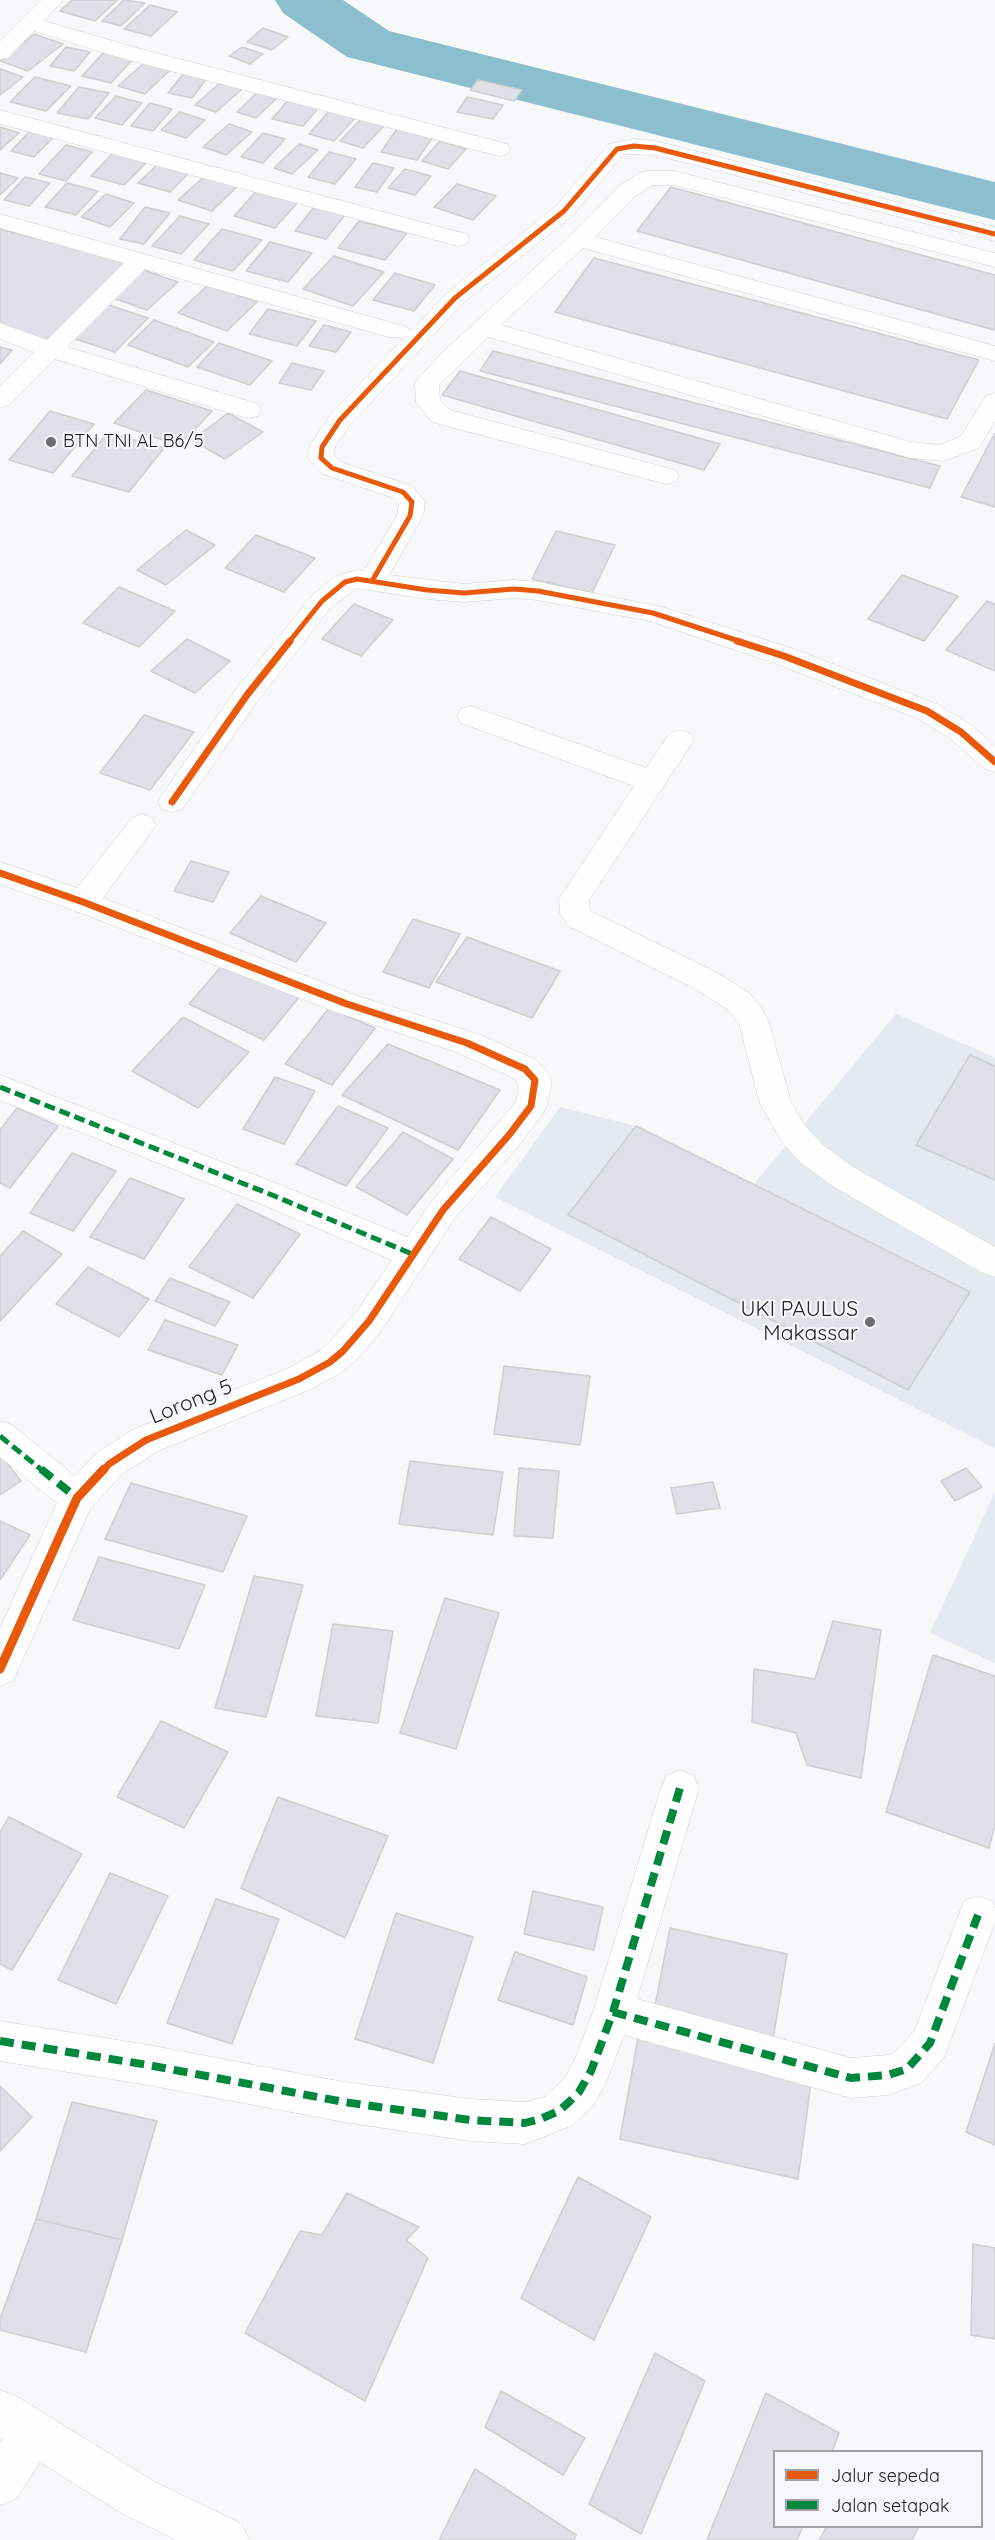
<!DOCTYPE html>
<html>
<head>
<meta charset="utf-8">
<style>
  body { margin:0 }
  #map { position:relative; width:995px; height:2540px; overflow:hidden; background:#f6f8fa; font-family:Quicksand,sans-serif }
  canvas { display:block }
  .legend { position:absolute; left:773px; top:2450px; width:210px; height:78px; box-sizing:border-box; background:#f5f7fb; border:2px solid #a0a2a5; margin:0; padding:8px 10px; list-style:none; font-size:18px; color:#212224 }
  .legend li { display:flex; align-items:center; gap:12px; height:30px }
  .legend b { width:30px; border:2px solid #a0a2a5 }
</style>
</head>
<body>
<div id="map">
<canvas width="995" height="2540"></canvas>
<ul class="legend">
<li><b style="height:8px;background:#e8590c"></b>Jalur sepeda</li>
<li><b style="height:8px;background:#00873e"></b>Jalan setapak</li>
</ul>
</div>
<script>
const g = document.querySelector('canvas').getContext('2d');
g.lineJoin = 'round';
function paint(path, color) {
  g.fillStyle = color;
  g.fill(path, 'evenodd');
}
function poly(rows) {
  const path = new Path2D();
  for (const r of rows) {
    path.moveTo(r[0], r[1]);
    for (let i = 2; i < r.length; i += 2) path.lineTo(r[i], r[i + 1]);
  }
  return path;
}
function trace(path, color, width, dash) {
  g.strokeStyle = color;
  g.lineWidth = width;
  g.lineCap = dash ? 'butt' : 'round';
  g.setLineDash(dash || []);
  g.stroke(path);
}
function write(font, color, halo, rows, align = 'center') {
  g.font = font + ' Quicksand,sans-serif';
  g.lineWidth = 4.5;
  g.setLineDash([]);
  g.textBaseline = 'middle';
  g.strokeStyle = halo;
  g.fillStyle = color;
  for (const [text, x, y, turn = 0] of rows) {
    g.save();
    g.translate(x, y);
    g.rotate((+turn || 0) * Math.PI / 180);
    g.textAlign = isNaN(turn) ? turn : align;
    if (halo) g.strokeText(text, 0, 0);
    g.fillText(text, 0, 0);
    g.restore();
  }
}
paint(poly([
  [896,1014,995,1058,995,1448,495,1197,560,1107,636,1126,754,1184],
  [995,1492,995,1663,930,1633]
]), '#e5e9f0');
paint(poly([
  [275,0,343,0,389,31,995,182,995,220,347,57,283,13,275,0]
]), '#8cbece');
const building = poly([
  [72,0,117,0,95,21,60,11,72,0],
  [124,0,145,3,121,26,102,21,124,0],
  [150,5,177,12,151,36,124,29,150,5],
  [263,28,288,37,272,50,247,42,263,28],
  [34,34,63,44,28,71,0,61,34,34],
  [66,47,90,52,74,71,50,66,66,47],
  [242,47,263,54,250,64,229,56,242,47],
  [105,51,134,58,111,83,82,76,105,51],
  [144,63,170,70,145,94,118,86,144,63],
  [0,69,23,77,0,95,0,69],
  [184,73,207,78,192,98,168,93,184,73],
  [35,77,71,86,46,111,10,102,35,77],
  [478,80,522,90,514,101,470,90,478,80],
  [221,82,242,89,216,112,195,105,221,82],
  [79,87,109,93,88,119,57,113,79,87],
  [259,91,278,97,256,118,237,112,259,91],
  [116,96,142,103,122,125,95,118,116,96],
  [467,97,503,105,493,119,457,112,467,97],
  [290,98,321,105,303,126,272,119,290,98],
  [150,103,172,109,153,131,131,126,150,103],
  [330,110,356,117,334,141,309,134,330,110],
  [180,112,205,120,186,138,161,130,180,112],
  [361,119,384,126,363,148,340,141,361,119],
  [229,124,252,132,226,155,203,147,229,124],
  [0,127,19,133,0,150,0,127],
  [32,129,56,135,34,157,11,151,32,129],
  [397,129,433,137,417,160,381,152,397,129],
  [263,133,285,139,263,163,241,157,263,133],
  [440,141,466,149,448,169,422,161,440,141],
  [299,144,318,150,292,174,274,168,299,144],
  [66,145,92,152,66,181,39,174,66,145],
  [114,152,147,162,124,185,91,176,114,152],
  [329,152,356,159,335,184,308,177,329,152],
  [373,163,394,168,377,192,355,187,373,163],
  [158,164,189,173,170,192,138,183,158,164],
  [405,169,431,176,415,195,388,188,405,169],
  [0,173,18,178,0,195,0,173],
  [205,176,238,186,212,211,178,200,205,176],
  [25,177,50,183,29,206,4,200,25,177],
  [67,183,98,191,76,215,45,207,67,183],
  [457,184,496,196,473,220,434,207,457,184],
  [671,187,995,275,995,328,994,330,637,231,671,187],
  [258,189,299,201,275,228,234,216,258,189],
  [106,194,134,203,110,227,81,217,106,194],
  [145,207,170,213,144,244,120,239,145,207],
  [314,207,345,215,326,239,295,231,314,207],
  [180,216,209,224,181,254,152,246,180,216],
  [359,221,407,233,385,260,338,248,359,221],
  [0,229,127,262,55,346,0,325,0,229],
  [222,229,262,240,233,271,194,260,222,229],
  [270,242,312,253,288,282,246,271,270,242],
  [334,256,384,272,353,306,303,289,334,256],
  [594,258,979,360,947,419,555,312,594,258],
  [141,269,178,282,147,310,110,297,141,269],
  [395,273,435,285,414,311,373,300,395,273],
  [208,285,257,302,227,331,178,313,208,285],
  [103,303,148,318,115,352,69,337,103,303],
  [268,309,316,321,297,346,249,334,268,309],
  [154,320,214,342,188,367,128,345,154,320],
  [324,325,351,332,336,352,309,346,324,325],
  [219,343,272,361,250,385,197,367,219,343],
  [0,347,12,350,0,364,0,347],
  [493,351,940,466,930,488,480,371,493,351],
  [292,363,324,371,311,390,279,383,292,363],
  [460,371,720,444,704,470,442,395,460,371],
  [146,390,212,411,180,446,114,423,146,390],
  [50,411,94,424,53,473,9,460,50,411],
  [228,413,263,432,225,459,192,440,228,413],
  [108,433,164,448,129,492,72,476,108,433],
  [995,433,995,507,961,497,995,433],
  [186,530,215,545,166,585,137,570,186,530],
  [556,531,615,545,592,593,532,579,556,531],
  [256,535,315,558,284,592,225,568,256,535],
  [902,575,958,596,924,641,868,619,902,575],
  [119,587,175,611,139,647,83,623,119,587],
  [987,601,995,604,995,671,946,650,987,601],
  [354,604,393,620,361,656,322,639,354,604],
  [187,639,230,661,195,693,151,671,187,639],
  [144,715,194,732,150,790,100,773,144,715],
  [191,861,229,872,213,902,174,891,191,861],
  [261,896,326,923,296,962,230,933,261,896],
  [413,919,460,934,429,988,383,972,413,919],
  [467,937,560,971,532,1018,436,982,467,937],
  [226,961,300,996,264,1040,189,1004,226,961],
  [329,1008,375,1028,332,1085,285,1064,329,1008],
  [183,1017,249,1052,198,1108,132,1071,183,1017],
  [388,1044,500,1090,458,1150,342,1095,388,1044],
  [970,1055,995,1066,995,1180,916,1145,970,1055],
  [275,1077,315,1091,284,1144,243,1129,275,1077],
  [338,1106,388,1128,346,1186,296,1164,338,1106],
  [17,1108,58,1126,10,1188,0,1183,0,1130,17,1108],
  [636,1126,970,1292,908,1390,568,1215,636,1126],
  [403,1132,453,1159,407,1215,356,1187,403,1132],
  [72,1153,116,1171,73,1231,30,1213,72,1153],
  [130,1178,184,1199,144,1259,90,1237,130,1178],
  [237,1204,300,1234,253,1298,189,1267,237,1204],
  [491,1217,551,1249,520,1291,459,1259,491,1217],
  [23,1231,62,1254,0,1321,0,1256,23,1231],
  [88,1267,149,1299,119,1337,56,1304,88,1267],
  [170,1278,230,1302,215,1326,155,1301,170,1278],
  [165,1320,238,1345,222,1375,148,1350,165,1320],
  [504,1366,590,1376,580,1445,494,1434,504,1366],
  [0,1454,21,1481,0,1495,0,1454],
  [410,1461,503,1472,493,1535,399,1524,410,1461],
  [519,1468,559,1471,553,1538,514,1536,519,1468],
  [966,1468,982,1487,955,1501,941,1481,966,1468],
  [713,1482,720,1508,677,1514,671,1488,713,1482],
  [131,1483,247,1516,223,1572,105,1539,131,1483],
  [0,1521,30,1535,0,1580,0,1521],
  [99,1557,205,1585,179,1649,73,1620,99,1557],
  [254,1576,303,1585,266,1717,215,1708,254,1576],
  [445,1598,499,1613,456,1749,400,1733,445,1598],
  [833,1621,881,1630,861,1778,807,1765,796,1733,752,1722,754,1669,815,1679,833,1621],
  [333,1624,393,1631,378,1723,316,1716,333,1624],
  [933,1655,995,1676,995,1825,989,1848,886,1812,933,1655],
  [161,1721,228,1752,184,1828,117,1797,161,1721],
  [278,1797,388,1836,345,1938,241,1888,278,1797],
  [9,1817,82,1854,12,1970,0,1964,0,1832,9,1817],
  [110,1873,168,1896,116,2004,58,1980,110,1873],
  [533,1891,603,1907,594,1950,524,1934,533,1891],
  [216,1899,279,1919,232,2044,167,2023,216,1899],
  [396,1913,473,1937,433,2063,355,2039,396,1913],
  [670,1928,787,1954,773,2040,654,2011,670,1928],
  [515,1952,587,1977,573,2025,498,2000,515,1952],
  [638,2038,812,2075,798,2179,620,2139,638,2038],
  [995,2043,995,2145,966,2132,995,2043],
  [0,2086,32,2117,0,2151,0,2086],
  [72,2102,157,2121,122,2240,36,2219,72,2102],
  [578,2177,651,2217,594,2340,521,2298,578,2177],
  [347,2193,419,2227,406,2240,428,2258,365,2401,245,2333,300,2231,322,2235,347,2193],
  [36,2219,122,2240,86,2352,0,2330,0,2319,36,2219],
  [973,2244,995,2248,995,2339,971,2335,973,2244],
  [655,2353,705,2381,641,2534,589,2504,655,2353],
  [501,2391,585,2438,563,2475,485,2427,501,2391],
  [766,2393,839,2433,832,2452,774,2452,774,2526,803,2526,797,2540,707,2540,766,2393],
  [475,2469,576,2535,574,2540,439,2540,475,2469],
  [827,2526,919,2526,912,2540,819,2540,827,2526]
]);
paint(building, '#dee1e8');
trace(building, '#cdcfd0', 1.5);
const street = poly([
  [41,0,63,0,44,21,137,48,507,144,510,149,507,154,499,156,121,58,34,31,8,58,0,59,0,41,41,0],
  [0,110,466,234,470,239,466,244,458,246,0,124,0,110],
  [634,139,655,141,995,227,995,241,655,155,624,154,572,216,463,303,349,426,335,447,334,456,341,462,412,486,425,502,423,516,389,575,464,584,514,580,538,582,662,607,794,649,937,704,971,725,995,746,995,772,985,769,951,739,917,718,774,663,650,621,538,600,514,598,464,602,427,599,357,588,331,607,257,702,182,809,172,812,162,809,158,802,162,795,237,688,313,595,336,576,357,570,364,571,397,516,399,503,394,498,323,474,308,458,309,447,331,414,404,338,389,337,145,269,67,347,258,404,261,410,258,416,249,418,240,416,55,359,9,405,0,408,0,386,34,352,0,339,0,323,47,340,124,263,0,228,0,214,407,327,410,332,447,293,556,206,609,144,634,139],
  [647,171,674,171,995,253,995,267,674,185,652,185,634,197,595,237,995,346,995,361,583,248,501,325,911,442,940,445,961,436,986,396,995,393,995,421,979,448,943,461,910,458,488,337,439,385,440,400,450,410,675,470,679,476,675,482,666,484,432,422,416,402,415,384,418,379,444,351,571,235,618,187,639,173,647,171],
  [471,706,646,768,670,733,680,730,690,733,694,740,589,900,590,911,716,972,749,993,762,1008,769,1023,791,1102,804,1124,822,1144,853,1167,995,1247,995,1277,983,1273,831,1185,800,1162,782,1142,760,1104,739,1023,727,1009,694,988,568,926,560,913,559,899,634,786,461,723,457,716,461,709,471,706],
  [142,814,152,818,156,825,103,898,358,996,478,1034,536,1060,546,1071,551,1080,551,1087,547,1106,542,1115,520,1144,454,1219,381,1331,355,1361,342,1372,311,1389,158,1451,121,1475,90,1509,13,1681,0,1686,0,1628,57,1503,0,1457,0,1421,12,1425,75,1476,97,1453,134,1429,287,1369,318,1352,331,1341,357,1311,392,1260,261,1204,0,1100,0,1075,283,1186,407,1237,432,1201,516,1102,519,1087,514,1078,456,1052,336,1012,73,910,0,884,0,862,77,888,132,818,142,814],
  [680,1770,693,1775,699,1788,637,1999,851,2058,888,2055,894,2053,915,2030,964,1901,978,1896,992,1901,995,1909,995,1922,944,2057,921,2083,888,2095,851,2098,624,2035,605,2085,593,2106,573,2125,525,2144,470,2141,344,2122,148,2085,0,2061,0,2021,148,2045,344,2082,470,2099,525,2102,545,2097,565,2078,575,2059,593,2012,661,1788,667,1775,680,1770],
  [0,2390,16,2396,155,2482,242,2524,249,2540,177,2540,123,2514,40,2462,16,2499,0,2505,0,2443,3,2439,0,2437,0,2390]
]);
trace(street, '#d1d2d4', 1);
paint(street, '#fefefe');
trace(poly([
  [0,1087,272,1195,412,1254],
  [0,1436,43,1471]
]), '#00873e', 5, [11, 5]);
trace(poly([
  [41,1469,77,1498],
  [613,2012,851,2078,888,2075,907,2069,930,2043,978,1915],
  [0,2041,148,2065,344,2102,470,2120,525,2123,540,2119,559,2111,569,2102,579,2092,591,2071,613,2012,680,1788]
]), '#00873e', 8, [14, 8]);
trace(poly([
  [372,581,410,516,412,502,403,492,332,468,321,458,322,447,340,420,455,298,564,211,617,149,634,146,655,148,995,234],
  [289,642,322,601,345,582,357,579,427,590,464,593,514,589,538,591,653,613,742,642]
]), '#e8590c', 5);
trace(poly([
  [737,641,784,656,927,711,961,732,995,762],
  [172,802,247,695,290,641],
  [0,873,83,902,347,1004,467,1043,525,1069,535,1080,531,1106,509,1135,443,1210,369,1321,343,1351,330,1362,299,1379,146,1440,109,1464,103,1471]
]), '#e8590c', 7);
trace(poly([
  [0,1669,77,1498,104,1469]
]), '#e8590c', 9);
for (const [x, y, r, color] of [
  [51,442,6,"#6c6d6f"],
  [870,1322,6,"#6c6d6f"]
]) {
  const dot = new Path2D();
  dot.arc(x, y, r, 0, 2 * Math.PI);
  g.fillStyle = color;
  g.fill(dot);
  trace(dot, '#f5f7fb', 2);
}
write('18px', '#212224', '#f5f7fb', [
  ["BTN TNI AL B6/5",63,442]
], 'left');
write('21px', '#212224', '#f5f7fb', [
  ["UKI PAULUS",858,1310],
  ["Makassar",858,1334]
], 'right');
write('21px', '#212224', '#f5f7fb', [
  ["Lorong 5",191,1402,-22]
]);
</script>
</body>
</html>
